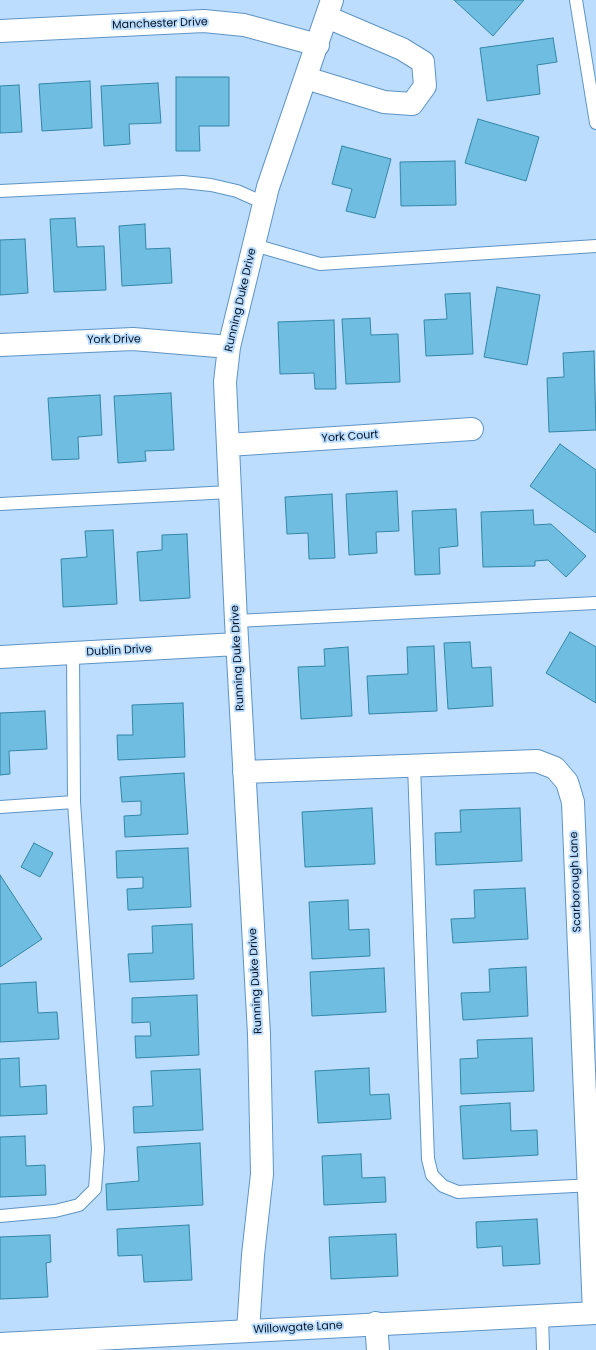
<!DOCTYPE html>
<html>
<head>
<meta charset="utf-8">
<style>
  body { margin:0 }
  canvas { display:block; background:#bcddfd }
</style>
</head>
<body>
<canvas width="596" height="1350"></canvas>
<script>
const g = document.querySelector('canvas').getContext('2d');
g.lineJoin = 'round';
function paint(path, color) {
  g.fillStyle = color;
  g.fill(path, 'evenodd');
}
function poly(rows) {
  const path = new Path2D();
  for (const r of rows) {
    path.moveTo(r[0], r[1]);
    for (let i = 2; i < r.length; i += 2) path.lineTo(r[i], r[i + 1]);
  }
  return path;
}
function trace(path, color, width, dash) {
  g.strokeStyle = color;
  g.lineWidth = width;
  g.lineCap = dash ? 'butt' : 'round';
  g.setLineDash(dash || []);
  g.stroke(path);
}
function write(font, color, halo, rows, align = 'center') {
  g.font = font + ' Poppins,sans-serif';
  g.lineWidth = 4;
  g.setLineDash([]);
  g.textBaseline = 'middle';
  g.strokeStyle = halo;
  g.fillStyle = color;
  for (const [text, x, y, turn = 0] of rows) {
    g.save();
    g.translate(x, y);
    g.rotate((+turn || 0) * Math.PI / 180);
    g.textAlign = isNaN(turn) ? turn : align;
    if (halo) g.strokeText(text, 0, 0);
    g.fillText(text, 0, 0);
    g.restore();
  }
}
const building = poly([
  [454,0,524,0,493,36,454,0],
  [553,38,557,62,537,65,540,94,487,101,480,48,553,38],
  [176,77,229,77,229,126,199,126,200,151,176,151,176,77],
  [90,81,92,128,42,131,39,84,90,81],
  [158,83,161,123,129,124,130,144,104,146,101,86,158,83],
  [19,85,22,132,0,133,0,86,19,85],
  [478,119,539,137,526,181,465,163,478,119],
  [342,146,391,159,375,218,346,211,352,189,332,184,342,146],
  [455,161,456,205,401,206,400,162,455,161],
  [75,218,77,247,104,246,106,290,54,292,50,219,75,218],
  [145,224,146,249,170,248,172,283,122,286,119,226,145,224],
  [25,239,28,293,0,295,0,240,25,239],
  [497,287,540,295,527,365,484,357,497,287],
  [470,293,473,354,426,356,424,320,447,319,445,294,470,293],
  [370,318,371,335,398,334,400,382,346,384,342,319,370,318],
  [334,320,336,389,315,389,314,373,280,374,278,322,334,320],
  [594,351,596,430,549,432,547,378,564,377,563,353,594,351],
  [171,393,174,450,145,451,146,461,118,463,114,396,171,393],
  [100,395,102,435,78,437,79,459,52,460,48,398,100,395],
  [560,444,596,470,596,533,530,486,560,444],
  [397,491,399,531,376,532,377,553,349,555,346,494,397,491],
  [332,494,335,558,309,559,308,533,287,534,285,497,332,494],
  [456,509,458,546,439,548,440,574,415,575,412,511,456,509],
  [533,510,534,525,551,524,586,556,566,577,548,560,535,561,535,566,483,567,481,512,533,510],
  [113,530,117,604,63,607,61,559,87,557,85,531,113,530],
  [187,534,190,598,140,601,137,552,162,550,162,535,187,534],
  [570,632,596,647,596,703,546,673,570,632],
  [470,642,472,668,491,667,493,706,448,709,444,643,470,642],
  [434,646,437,711,369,714,367,676,408,674,407,647,434,646],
  [348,647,352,716,301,719,298,667,325,666,324,649,348,647],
  [183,703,185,757,118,760,117,735,133,735,132,705,183,703],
  [45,711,47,749,9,751,10,774,0,775,0,713,45,711],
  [184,773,188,834,125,837,124,816,141,815,141,801,122,802,120,777,184,773],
  [372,808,375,864,305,867,302,812,372,808],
  [520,808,522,861,436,865,435,833,461,832,460,810,520,808],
  [34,843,53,853,40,877,21,867,34,843],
  [188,848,191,907,128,910,127,889,143,888,143,877,117,878,116,851,188,848],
  [0,875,42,939,0,967,0,875],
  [525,888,528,939,453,943,451,919,475,918,474,890,525,888],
  [348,900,349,930,369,929,370,956,312,959,309,902,348,900],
  [192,924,194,979,130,982,128,954,153,953,152,926,192,924],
  [526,967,528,1016,463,1020,461,993,490,992,489,969,526,967],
  [384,968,386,1012,312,1016,310,972,384,968],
  [36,982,38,1013,57,1012,59,1039,0,1042,0,984,36,982],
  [197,995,199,1055,136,1058,135,1036,151,1036,150,1022,132,1023,132,998,197,995],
  [532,1038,534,1091,461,1094,460,1059,478,1058,477,1040,532,1038],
  [19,1058,20,1087,46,1085,47,1114,0,1116,0,1059,19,1058],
  [369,1068,370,1095,389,1094,391,1119,318,1123,315,1071,369,1068],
  [200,1069,203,1130,134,1133,133,1107,153,1106,151,1071,200,1069],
  [510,1103,511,1131,537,1130,538,1155,463,1159,460,1106,510,1103],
  [25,1136,26,1166,45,1165,46,1195,0,1197,0,1137,25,1136],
  [200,1143,203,1205,107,1210,106,1184,139,1181,137,1147,200,1143],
  [361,1154,362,1178,385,1177,386,1202,324,1205,322,1156,361,1154],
  [537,1219,540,1264,503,1266,502,1246,477,1248,476,1222,537,1219],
  [189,1225,192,1280,144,1282,142,1255,118,1256,117,1229,189,1225],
  [396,1234,398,1276,331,1279,329,1237,396,1234],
  [50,1235,51,1262,46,1263,48,1297,0,1299,0,1237,50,1235]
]);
paint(building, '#6fbee1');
trace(building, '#3286a7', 1);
const lane = poly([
  [576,0,596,123],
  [0,191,183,182,211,185,237,191,264,203],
  [254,245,320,264,596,246],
  [0,504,230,492],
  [236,621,596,603],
  [414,765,428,1159,432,1175,443,1186,458,1192,593,1185],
  [0,807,74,802],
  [0,1216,55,1211,79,1205,95,1189,98,1149,74,802,73,653],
  [542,1316,543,1350]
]);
const street = poly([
  [0,31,204,21,244,25,318,45],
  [306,78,384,102,412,104,425,86,423,62,402,49,327,17],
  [0,345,133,339,229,347],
  [228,445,472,429],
  [0,657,237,644],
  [244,772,537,761,555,768,567,782,573,802,594,1313],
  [376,1323,378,1350],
  [248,1331,253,1255,262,1174,259,1034,236,621,225,382,229,347,268,187,332,0]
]);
const secondary = poly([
  [0,1344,596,1313]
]);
trace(lane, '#5e94c5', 14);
trace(street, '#5e94c5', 24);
trace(secondary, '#5e94c5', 24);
trace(lane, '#fff', 12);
trace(street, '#fff', 22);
trace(secondary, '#fff', 22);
write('11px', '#001124', '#bcddfd', [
  ["Manchester Drive",160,24,-2],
  ["Running Duke Drive",241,300,-77],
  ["York Drive",114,340,-1],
  ["York Court",350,437,-4],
  ["Dublin Drive",119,651,-3],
  ["Running Duke Drive",238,658,-93],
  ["Scarborough Lane",576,882,-92],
  ["Running Duke Drive",256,981,-93],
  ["Willowgate Lane",298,1328,-3]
]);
</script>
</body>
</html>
